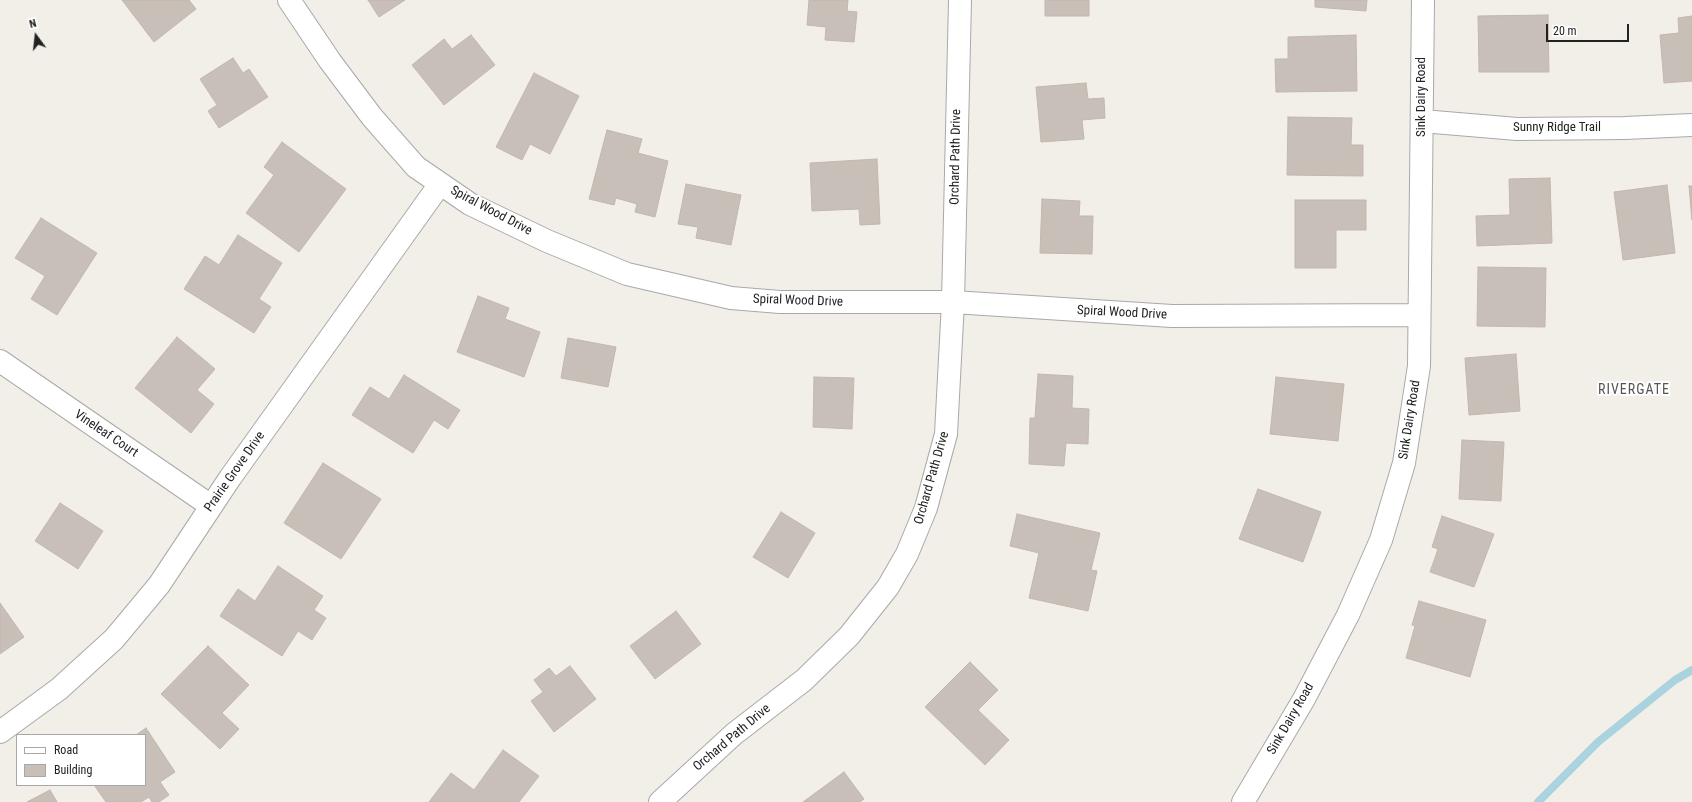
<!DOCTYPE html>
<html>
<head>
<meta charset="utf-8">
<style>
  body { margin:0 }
  #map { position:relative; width:1692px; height:802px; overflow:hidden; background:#f2efe9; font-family:"Roboto Condensed",sans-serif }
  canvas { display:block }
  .legend { position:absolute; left:16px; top:734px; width:130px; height:52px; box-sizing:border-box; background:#fff; border:1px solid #a7a7a7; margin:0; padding:5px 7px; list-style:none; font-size:12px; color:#222 }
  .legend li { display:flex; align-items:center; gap:8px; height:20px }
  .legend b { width:20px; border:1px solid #a7a7a7 }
  .north { position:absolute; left:16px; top:16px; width:40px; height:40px; -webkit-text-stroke:3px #fff; paint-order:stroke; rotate:345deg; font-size:11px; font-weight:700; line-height:16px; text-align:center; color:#222 }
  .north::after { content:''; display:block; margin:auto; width:14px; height:18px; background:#222; clip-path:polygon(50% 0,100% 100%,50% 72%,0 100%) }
  .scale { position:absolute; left:1546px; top:24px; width:83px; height:18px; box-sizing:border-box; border:2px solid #222; border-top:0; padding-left:5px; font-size:12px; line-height:14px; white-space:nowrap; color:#222; -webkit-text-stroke:3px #fff; paint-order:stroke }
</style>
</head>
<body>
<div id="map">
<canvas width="1692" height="802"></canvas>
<ul class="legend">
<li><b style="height:5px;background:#fff"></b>Road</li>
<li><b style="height:11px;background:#c7bfb8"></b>Building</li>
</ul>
<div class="north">N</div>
<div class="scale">20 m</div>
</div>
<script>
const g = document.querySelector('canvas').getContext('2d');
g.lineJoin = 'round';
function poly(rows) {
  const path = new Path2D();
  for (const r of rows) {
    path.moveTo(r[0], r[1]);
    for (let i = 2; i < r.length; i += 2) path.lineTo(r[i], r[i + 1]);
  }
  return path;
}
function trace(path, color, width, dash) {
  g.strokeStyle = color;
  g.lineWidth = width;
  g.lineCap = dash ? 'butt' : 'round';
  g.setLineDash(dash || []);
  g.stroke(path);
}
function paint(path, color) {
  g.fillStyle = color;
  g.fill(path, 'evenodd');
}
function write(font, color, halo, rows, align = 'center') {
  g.font = font + ' "Roboto Condensed",sans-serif';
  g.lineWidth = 4;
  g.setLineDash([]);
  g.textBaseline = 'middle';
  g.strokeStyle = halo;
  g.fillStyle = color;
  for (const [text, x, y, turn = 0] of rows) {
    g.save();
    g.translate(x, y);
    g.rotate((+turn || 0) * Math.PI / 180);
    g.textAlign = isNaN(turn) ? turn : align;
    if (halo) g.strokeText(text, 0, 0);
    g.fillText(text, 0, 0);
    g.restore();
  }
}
trace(poly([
  [1538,802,1598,742,1675,680,1692,670]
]), '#aad3df', 8);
const building = poly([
  [122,0,189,0,196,9,154,42,122,0],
  [368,0,405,0,379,17,368,0],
  [809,0,848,0,847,11,857,12,854,42,825,40,826,27,807,25,809,0],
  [1045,0,1089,0,1089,16,1045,16,1045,0],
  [1315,0,1367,0,1366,11,1315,7,1315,0],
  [1548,15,1549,72,1479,72,1478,16,1548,15],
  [1692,16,1692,81,1664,83,1660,35,1679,33,1678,18,1692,16],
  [471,35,495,65,444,105,412,65,444,39,452,49,471,35],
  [1356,35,1357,91,1276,92,1275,59,1288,59,1288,37,1356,35],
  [233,58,243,73,249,69,268,97,219,128,208,111,217,105,200,79,233,58],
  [534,73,579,96,550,154,530,144,522,160,496,147,534,73],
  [1086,83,1088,99,1104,98,1105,118,1082,120,1084,139,1041,142,1036,87,1086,83],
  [1288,117,1352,118,1351,145,1363,145,1363,176,1287,175,1288,117],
  [607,130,642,139,638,153,668,161,655,217,635,212,637,204,616,198,614,205,589,199,607,130],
  [282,142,346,189,299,252,246,213,274,175,264,167,282,142],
  [877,159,880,224,860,225,859,209,812,211,810,163,877,159],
  [1550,178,1552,243,1477,246,1476,216,1510,215,1509,179,1550,178],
  [686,184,741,195,731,245,696,238,698,227,678,224,686,184],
  [1667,185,1675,253,1623,260,1614,192,1667,185],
  [1689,186,1692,186,1692,220,1689,186],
  [1042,199,1080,201,1079,216,1093,216,1092,254,1040,253,1042,199],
  [1295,200,1366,200,1366,230,1336,230,1336,268,1295,268,1295,200],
  [41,218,97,253,57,315,31,299,45,276,15,258,41,218],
  [238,235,282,263,259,299,271,307,254,333,184,289,205,256,219,265,238,235],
  [1478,267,1546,268,1545,327,1477,326,1478,267],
  [478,296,509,308,505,319,540,332,524,377,457,352,478,296],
  [177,337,215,369,197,390,214,404,191,433,135,388,177,337],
  [568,338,616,347,608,387,561,378,568,338],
  [1516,354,1520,411,1469,415,1465,358,1516,354],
  [1038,374,1073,376,1072,408,1089,409,1088,444,1066,443,1064,466,1029,464,1030,418,1035,418,1038,374],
  [404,375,460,410,448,429,434,420,413,453,352,415,370,387,389,399,404,375],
  [814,377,854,378,852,429,813,427,814,377],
  [1276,377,1344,384,1338,441,1270,434,1276,377],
  [1462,440,1504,442,1501,501,1459,499,1462,440],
  [323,463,381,499,341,559,284,523,323,463],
  [1258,489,1321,512,1303,562,1239,539,1258,489],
  [60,503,103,531,78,569,35,541,60,503],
  [781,512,815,533,788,578,753,557,781,512],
  [1017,514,1100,533,1091,570,1097,571,1088,611,1029,598,1039,553,1010,546,1017,514],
  [1442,516,1494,534,1474,587,1430,572,1438,549,1432,547,1442,516],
  [278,566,323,596,314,610,326,618,312,640,298,631,282,656,220,616,238,589,255,601,278,566],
  [1419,601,1486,620,1470,677,1406,658,1415,626,1412,625,1419,601],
  [0,603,24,637,0,654,0,603],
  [676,611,701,644,655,679,630,646,676,611],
  [208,646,249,685,222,713,239,729,220,749,161,694,208,646],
  [970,662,998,690,978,710,1009,740,985,765,925,707,970,662],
  [570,666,596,699,554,732,531,701,543,692,534,680,549,668,556,676,570,666],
  [146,728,175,772,160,782,169,795,159,802,152,802,149,797,141,802,106,802,94,785,145,785,145,735,136,735,146,728],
  [503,750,539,776,519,802,429,802,451,773,474,790,503,750],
  [844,772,864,799,860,802,803,802,844,772],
  [50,790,57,802,27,802,50,790]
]);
paint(building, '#c7bfb8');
trace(building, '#c4b6ab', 1);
const street = poly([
  [289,0,330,61,372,117,416,167,470,204,547,241,627,274,731,298,780,302,953,302,1172,316,1419,315],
  [1422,121,1517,129,1625,128,1692,125],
  [0,361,211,506],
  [0,732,59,689,114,639,159,585,230,478,440,184],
  [660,802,734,734,804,680,849,636,888,587,907,554,926,508,946,434,953,302,960,0],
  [1243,802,1304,699,1348,615,1381,540,1404,463,1419,366,1423,0]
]);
trace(street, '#a9a9a9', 24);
trace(street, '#fff', 22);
write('13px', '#222', '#fff', [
  ["Sink Dairy Road",1422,97,-90],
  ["Sunny Ridge Trail",1557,128],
  ["Orchard Path Drive",956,157,-89],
  ["Spiral Wood Drive",491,211,28],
  ["Spiral Wood Drive",798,301,2],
  ["Spiral Wood Drive",1122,313,3],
  ["Sink Dairy Road",1410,420,-81],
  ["Vineleaf Court",106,434,34],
  ["Prairie Grove Drive",235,472,-55],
  ["Orchard Path Drive",932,478,-74],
  ["Sink Dairy Road",1291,719,-60],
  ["Orchard Path Drive",732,738,-40]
]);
g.letterSpacing = '1px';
write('14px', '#555', '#fff', [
  ["RIVERGATE",1634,390]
]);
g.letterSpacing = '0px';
</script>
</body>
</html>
